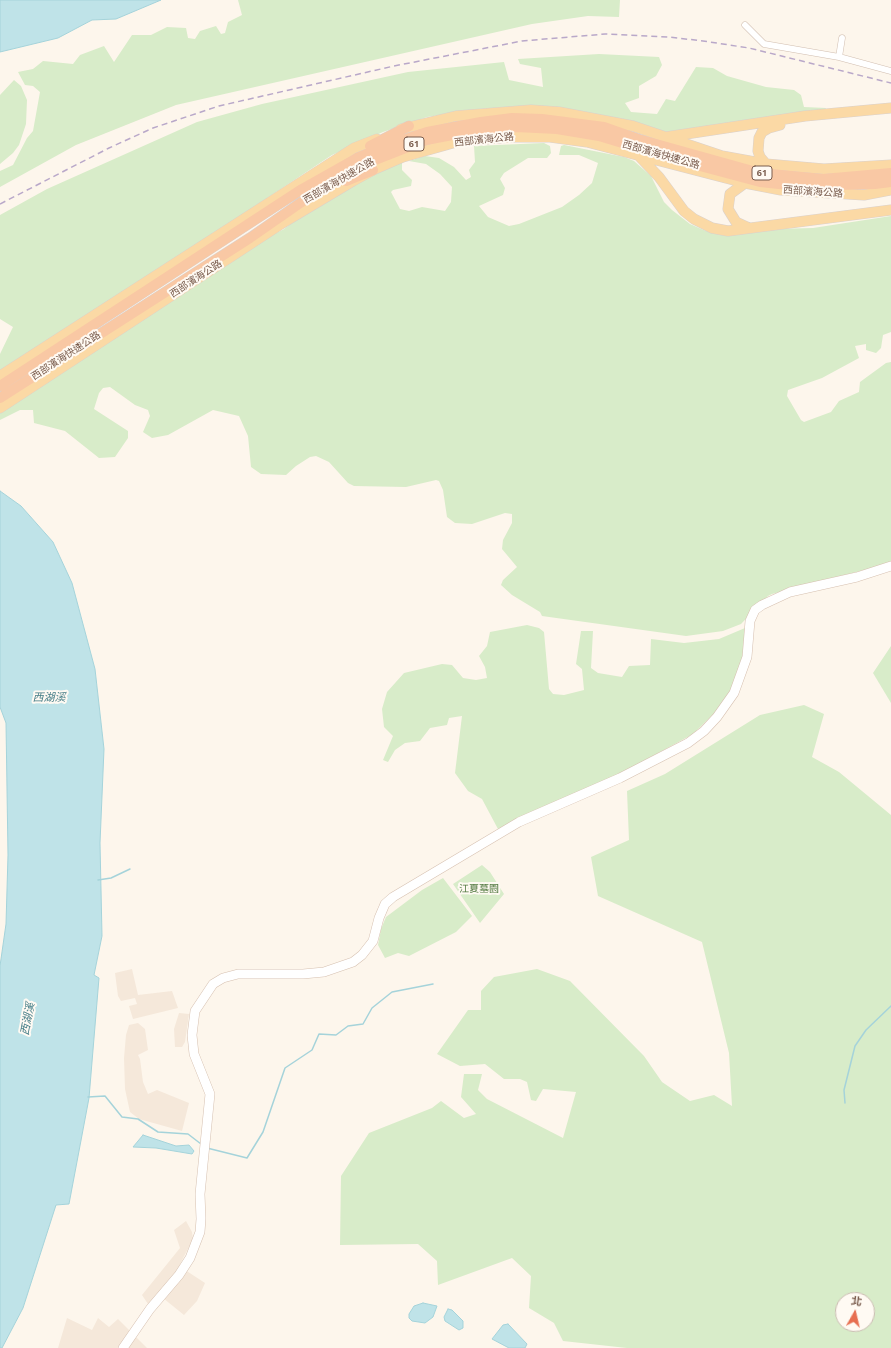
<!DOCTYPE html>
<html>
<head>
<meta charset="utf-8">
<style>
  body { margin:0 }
  #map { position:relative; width:891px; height:1348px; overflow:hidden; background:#fdf6ec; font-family:"Open Sans","Noto Sans TC",sans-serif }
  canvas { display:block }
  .north { position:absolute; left:835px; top:1292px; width:40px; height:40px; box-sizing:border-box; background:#fffaf3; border:1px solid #cabbb1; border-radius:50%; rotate:8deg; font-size:11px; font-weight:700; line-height:16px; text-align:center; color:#7a5c4d }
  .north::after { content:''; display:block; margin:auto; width:14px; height:18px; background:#e76f51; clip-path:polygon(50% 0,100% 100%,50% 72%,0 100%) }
</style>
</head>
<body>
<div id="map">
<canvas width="891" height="1348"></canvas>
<div class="north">北</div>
</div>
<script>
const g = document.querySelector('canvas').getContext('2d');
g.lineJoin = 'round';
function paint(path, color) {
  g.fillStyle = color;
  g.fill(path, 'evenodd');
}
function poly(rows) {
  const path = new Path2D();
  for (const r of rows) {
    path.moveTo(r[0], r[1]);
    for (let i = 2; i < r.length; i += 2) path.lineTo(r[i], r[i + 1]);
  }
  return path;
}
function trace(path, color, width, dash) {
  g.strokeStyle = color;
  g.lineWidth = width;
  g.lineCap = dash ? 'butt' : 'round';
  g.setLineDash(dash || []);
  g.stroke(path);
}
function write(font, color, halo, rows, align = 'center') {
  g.font = font + ' "Open Sans","Noto Sans TC",sans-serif';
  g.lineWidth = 4;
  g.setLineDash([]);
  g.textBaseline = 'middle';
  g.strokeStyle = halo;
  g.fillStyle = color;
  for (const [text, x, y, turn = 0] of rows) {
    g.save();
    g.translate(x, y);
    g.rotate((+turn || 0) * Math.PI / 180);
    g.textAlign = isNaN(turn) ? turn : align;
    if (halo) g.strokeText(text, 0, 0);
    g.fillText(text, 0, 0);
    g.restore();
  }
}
paint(poly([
  [132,969,138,995,172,991,178,1008,133,1019,129,1006,137,1004,135,998,121,1001,118,996,115,973],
  [179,1013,189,1014,185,1042,182,1047,175,1047,174,1029],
  [138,1023,145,1029,148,1050,138,1055,140,1059,143,1082,148,1094,157,1090,189,1103,182,1131,139,1119,130,1112,125,1089,124,1058,126,1035,129,1025],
  [186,1221,192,1232,193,1239,179,1266,205,1283,197,1301,184,1315,158,1294,148,1304,142,1295,180,1248,174,1230],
  [67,1318,92,1330,98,1318,109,1327,118,1319,147,1348,58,1348]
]), '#f5e8da');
paint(poly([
  [238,0,620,0,619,17,588,16,532,24,176,105,76,145,0,187,0,171,13,165,27,138,33,131,40,92,33,86,25,85,18,72,33,69,43,61,73,64,80,55,104,46,114,62,132,35,151,35,167,27,186,28,188,38,195,39,200,31,216,26,221,34,225,33,228,22,242,15],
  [599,54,659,57,662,65,656,76,639,86,639,98,625,103,631,112,657,114,666,99,675,101,696,67,713,68,727,76,766,87,794,90,801,95,804,107,826,108,824,113,670,132,649,131,518,107,479,109,427,117,383,132,332,155,11,368,0,370,0,354,13,327,0,319,0,215,47,189,197,122,262,104,408,72,504,62,509,80,543,87,541,68,520,64,518,59],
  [14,80,21,86,27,100,26,124,19,145,13,153,0,164,0,95],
  [544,143,550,146,551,153,547,158,528,158,504,173,500,179,505,188,503,195,479,206,488,217,509,226,519,224,562,207,579,195,592,183,598,163,579,155,559,155,561,146,564,145,624,157,634,161,651,176,664,202,672,210,690,224,706,231,744,234,774,229,813,228,891,216,891,332,883,335,881,348,876,353,866,350,866,344,855,346,859,358,822,378,788,390,787,396,801,420,804,422,831,412,839,401,859,392,860,382,886,363,891,362,891,563,772,594,768,596,741,624,723,631,686,636,542,616,540,612,512,595,501,585,503,580,517,567,502,549,503,540,512,523,512,514,505,513,472,524,455,523,447,517,443,490,439,481,436,480,406,487,354,486,348,483,329,462,316,456,310,457,296,466,286,475,261,474,251,467,248,436,239,416,213,410,168,435,152,438,143,432,150,416,148,410,135,405,110,387,103,388,99,393,94,409,128,431,128,438,115,457,99,458,65,431,34,423,33,410,20,410,0,420,0,411,247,248,284,229,326,197,394,162,402,163,402,170,412,180,411,186,393,190,391,192,400,209,409,211,422,207,445,211,451,202,452,187,440,174,426,164,409,161,425,156,439,158,454,167,466,180,471,177,469,170,475,162,474,146],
  [527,625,539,628,544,632,549,689,553,694,564,695,584,690,582,669,576,664,581,631,593,631,591,668,598,673,622,677,629,666,650,665,651,639,684,643,719,639,745,628,751,630,733,695,693,734,609,780,498,829,482,799,468,791,455,773,462,716,449,718,447,725,430,728,420,741,405,743,395,750,388,762,383,760,393,736,384,727,382,709,387,692,404,673,442,664,452,665,463,678,476,680,487,678,485,667,479,656,487,646,490,632],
  [891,646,891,703,873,673],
  [804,705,824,714,812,757,839,772,891,815,891,1348,627,1348,563,1341,554,1323,529,1308,531,1276,512,1258,438,1285,437,1261,418,1244,340,1245,341,1176,369,1133,432,1108,441,1101,464,1118,476,1114,461,1097,464,1074,482,1074,478,1090,487,1099,563,1138,576,1092,543,1089,536,1101,531,1100,527,1082,520,1079,504,1079,485,1064,460,1066,437,1054,468,1010,481,1010,481,991,494,977,537,969,570,981,644,1056,662,1082,690,1101,714,1095,732,1106,729,1053,702,942,598,896,591,857,629,840,627,791,665,774,760,715],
  [843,1300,867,1300,867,1324,843,1324],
  [482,865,490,872,504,894,480,923,453,884],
  [443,878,472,916,456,932,409,956,398,953,385,958,378,945,381,929,386,917,422,890]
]), '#d8ecc9');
const water = poly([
  [0,0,161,0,116,19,92,20,58,38,0,52,0,0],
  [0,491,21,506,53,542,72,583,95,669,104,749,100,843,102,936,94,975,99,978,89,1098,69,1204,56,1205,23,1308,2,1348,0,1348,0,966,6,924,8,855,6,723,0,707,0,491],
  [143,1135,176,1146,189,1145,194,1151,192,1154,156,1148,133,1147,143,1135],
  [423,1303,437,1306,433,1317,425,1323,412,1321,409,1318,409,1314,414,1306,423,1303],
  [448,1309,452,1310,463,1321,463,1328,459,1330,445,1321,444,1317,448,1309],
  [508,1324,527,1344,525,1348,509,1348,492,1339,503,1325,508,1324]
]);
paint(water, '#bfe3e8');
trace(water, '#a5d3da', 1);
trace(poly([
  [98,880,111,878,130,869],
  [88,1097,105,1096,122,1117,138,1119,158,1132,188,1134,201,1144],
  [845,1103,844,1090,855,1046,866,1030,891,1006],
  [207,1148,247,1158,263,1132,285,1068,312,1050,319,1034,336,1035,348,1026,363,1024,372,1008,392,992,433,984]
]), '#a5d3da', 1.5);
const minor = poly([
  [745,25,764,44,839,57],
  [842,38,839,57,891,71]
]);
const secondary = poly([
  [123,1348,150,1309,179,1275,190,1258,200,1232,201,1219,200,1194,210,1094,194,1054,192,1035,195,1011,213,984,223,978,238,974,303,974,324,972,353,962,362,955,373,941,379,918,385,904,393,897,519,822,620,778,688,743,704,731,717,717,734,693,747,657,750,621,755,610,762,605,790,592,857,577,891,566]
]);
const primary = poly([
  [401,129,456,116,531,110,559,112,633,126,722,156,766,164,824,169,891,165],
  [666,137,805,116,891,108],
  [638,155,659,177,684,211,694,219,712,228,728,231,751,228,891,210],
  [766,164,760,157,758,151,759,138,762,132,769,128,780,125],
  [745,183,730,194,728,209,736,222,749,228],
  [0,376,354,148,377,139],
  [0,408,281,224,353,181,373,170,403,157,460,141,512,137,550,137,587,142,745,183,781,190,864,195,891,190]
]);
const trunk = poly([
  [370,146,409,126],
  [346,181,373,170],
  [0,386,302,189,357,158,394,143,427,132,481,122,512,118,542,119,604,127,638,139,760,173,823,179,891,173],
  [0,398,250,238,309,197,362,165,426,140,484,129,516,127,557,129,599,136,685,162,760,182,798,186,875,184,891,182]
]);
trace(minor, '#d1beb0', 7);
trace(secondary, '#d6c0b0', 10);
trace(primary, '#dad1cd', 11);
trace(trunk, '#dad1cd', 11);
trace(minor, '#fff', 6);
trace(secondary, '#fff', 9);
trace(primary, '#fbd9a5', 10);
trace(trunk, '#f9c8a4', 10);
trace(poly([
  [0,204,109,148,153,128,219,106,394,66,522,41,605,34,669,37,703,41,749,48,891,83]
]), '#b9a8c9', 1.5, [6, 4]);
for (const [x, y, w] of [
  [414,144,20],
  [762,173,20]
]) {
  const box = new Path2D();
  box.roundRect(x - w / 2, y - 7, w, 14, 3);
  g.fillStyle = '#fffaf3';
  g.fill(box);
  trace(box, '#7a5c4d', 1);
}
write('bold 9px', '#7a5c4d', null, [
  ["61",414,144],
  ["61",762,173]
]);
write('10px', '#7a5c4d', '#fffaf3', [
  ["西部濱海公路",484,140,-6],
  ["西部濱海快速公路",661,155,16],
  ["西部濱海快速公路",339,181,-30],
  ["西部濱海公路",813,192,4],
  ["西部濱海公路",196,279,-33],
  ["西部濱海快速公路",66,356,-33]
]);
write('10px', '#537a41', '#fffaf3', [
  ["江夏墓園",479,889]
]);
write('italic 11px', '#437c86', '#fffaf3', [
  ["西湖溪",49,698],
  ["西湖溪",28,1019,-79]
]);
</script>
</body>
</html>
